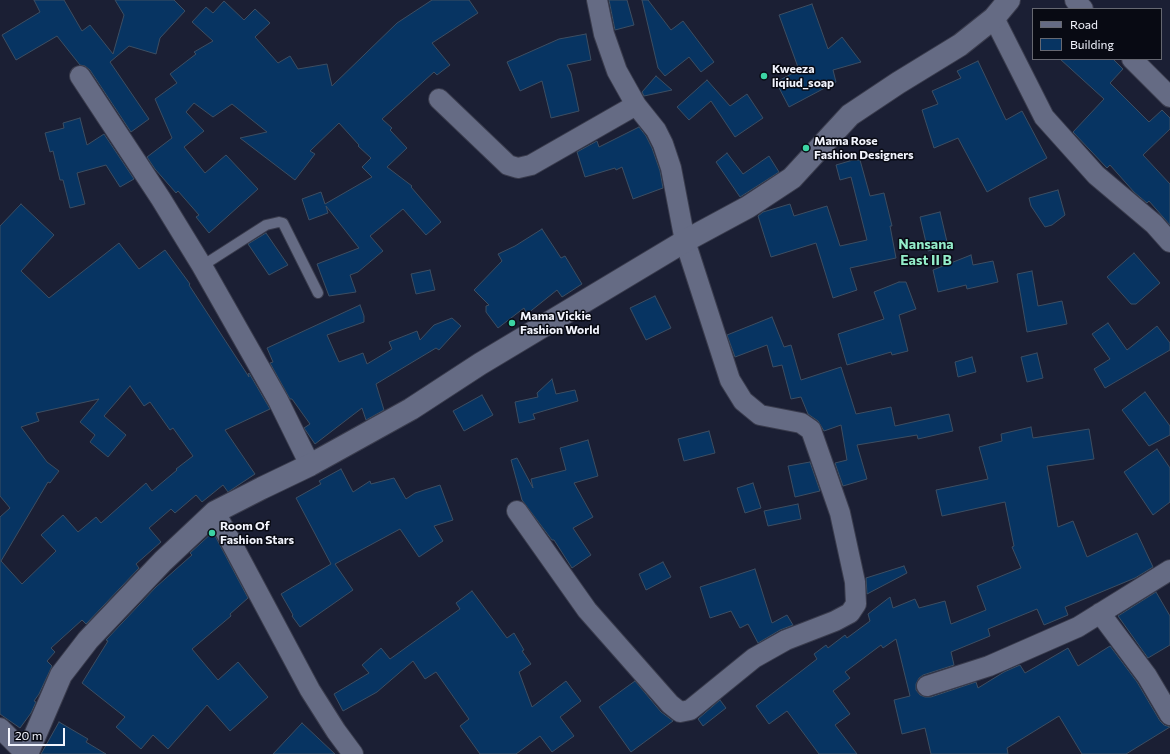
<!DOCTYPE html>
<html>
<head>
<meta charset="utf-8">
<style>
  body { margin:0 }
  #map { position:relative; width:1170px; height:754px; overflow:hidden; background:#1b1f34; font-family:Commissioner,sans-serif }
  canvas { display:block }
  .legend { position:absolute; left:1032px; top:8px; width:130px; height:52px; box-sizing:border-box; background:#080a13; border:1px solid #666871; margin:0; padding:5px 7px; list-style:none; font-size:12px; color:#f2f4fd }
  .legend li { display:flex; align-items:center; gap:8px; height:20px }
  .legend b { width:20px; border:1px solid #666871 }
  .scale { position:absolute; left:8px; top:728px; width:57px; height:18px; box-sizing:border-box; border:2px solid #f2f4fd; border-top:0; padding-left:5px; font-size:12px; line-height:14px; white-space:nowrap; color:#f2f4fd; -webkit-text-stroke:3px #080a13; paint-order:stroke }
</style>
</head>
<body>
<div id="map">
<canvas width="1170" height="754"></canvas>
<ul class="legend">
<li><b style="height:5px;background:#656b84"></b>Road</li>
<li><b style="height:11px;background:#073462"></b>Building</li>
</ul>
<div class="scale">20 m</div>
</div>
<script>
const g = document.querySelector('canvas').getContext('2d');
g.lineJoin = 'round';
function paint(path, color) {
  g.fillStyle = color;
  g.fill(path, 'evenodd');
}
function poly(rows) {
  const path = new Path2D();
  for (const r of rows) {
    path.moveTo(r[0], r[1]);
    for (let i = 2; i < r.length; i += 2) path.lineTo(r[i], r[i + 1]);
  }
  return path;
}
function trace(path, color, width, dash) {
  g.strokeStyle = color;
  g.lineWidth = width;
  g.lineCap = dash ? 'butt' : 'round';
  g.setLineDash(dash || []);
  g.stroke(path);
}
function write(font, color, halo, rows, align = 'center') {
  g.font = font + ' Commissioner,sans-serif';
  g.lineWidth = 3;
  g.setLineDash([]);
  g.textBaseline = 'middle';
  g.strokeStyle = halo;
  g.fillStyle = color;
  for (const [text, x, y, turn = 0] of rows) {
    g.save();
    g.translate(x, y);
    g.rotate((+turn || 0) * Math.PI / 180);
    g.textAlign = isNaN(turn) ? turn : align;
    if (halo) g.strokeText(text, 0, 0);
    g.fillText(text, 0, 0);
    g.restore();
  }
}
const building = poly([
  [34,0,64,0,82,31,90,25,113,54,124,15,115,0,174,0,185,11,160,38,156,54,129,46,110,62,149,119,131,132,90,70,85,66,80,65,57,36,16,60,2,35,40,12,34,0],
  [432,0,469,0,478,13,432,43,450,65,437,75,434,72,382,119,392,128,390,130,407,148,387,167,412,186,411,187,441,222,426,235,403,209,370,236,383,251,358,272,350,275,356,292,329,296,317,264,359,248,326,206,328,213,309,220,302,199,321,192,325,204,372,177,362,167,371,158,358,146,359,145,339,123,310,151,315,154,295,180,240,138,267,132,232,104,213,117,194,103,186,112,204,131,184,147,205,173,226,155,258,189,209,233,196,217,199,215,178,191,176,193,155,169,147,157,172,138,155,99,177,83,170,74,196,54,194,52,213,41,192,22,206,7,213,13,224,1,244,20,255,9,270,23,255,37,278,63,290,56,298,69,327,64,332,86,397,23,432,0],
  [609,0,627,0,634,25,615,30,609,0],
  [642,0,648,0,671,30,683,21,714,62,701,72,689,57,665,76,658,68,642,0],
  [812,4,828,49,842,37,861,62,833,70,836,82,789,107,776,82,799,70,779,15,812,4],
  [586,34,591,60,567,65,571,73,579,111,551,118,542,81,520,91,507,62,559,39,586,34],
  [1060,59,1113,59,1123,69,1110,83,1149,122,1162,110,1170,118,1170,129,1143,155,1170,184,1170,225,1149,201,1147,203,1134,192,1110,165,1107,168,1073,132,1104,99,1060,59],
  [978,61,1006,120,1022,111,1047,158,987,192,958,138,934,148,922,110,938,104,932,91,961,78,957,71,978,61],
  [656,76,672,90,644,96,642,92,656,76],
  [707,80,730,106,747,94,763,118,735,137,711,101,689,120,677,107,707,80],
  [80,118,87,145,104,134,134,179,120,187,106,165,77,173,85,204,70,208,63,180,60,180,53,151,50,152,45,133,64,128,63,123,80,118],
  [639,127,646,136,652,148,660,171,663,188,633,199,622,167,616,170,615,168,585,177,577,152,597,141,599,147,639,127],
  [727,153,743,174,769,156,779,172,740,197,716,162,727,153],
  [853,160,860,160,870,196,884,193,892,226,890,226,896,258,850,268,857,290,833,298,816,243,771,257,758,216,763,212,790,204,794,216,827,206,840,246,867,240,851,177,840,180,836,165,853,160],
  [1058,190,1065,215,1052,225,1045,227,1031,206,1029,198,1058,190],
  [21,204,54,235,21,271,49,298,119,243,139,269,165,250,190,284,189,285,249,377,248,374,249,373,270,409,225,430,255,474,228,492,223,485,202,502,196,495,175,513,171,509,149,528,161,542,136,564,139,568,86,624,82,620,51,648,55,652,47,661,52,666,39,694,34,701,36,702,31,713,20,728,0,714,0,517,10,508,0,496,0,226,21,204],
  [130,386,144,406,150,402,170,430,173,428,193,456,176,469,177,470,152,491,146,483,101,523,96,517,78,532,63,515,41,535,56,551,22,584,1,561,48,482,50,483,59,471,47,462,21,427,39,421,36,413,99,399,80,422,95,435,90,442,108,457,126,435,104,416,130,386],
  [940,212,948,246,928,251,920,217,940,212],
  [542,229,561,258,565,256,582,284,562,297,557,290,527,314,524,308,498,328,486,312,486,306,489,305,474,290,502,261,498,254,515,246,542,229],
  [266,233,288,265,269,275,248,244,266,233],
  [1134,253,1160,283,1136,304,1131,304,1107,277,1134,253],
  [971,255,973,265,993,261,998,282,967,289,966,285,938,292,933,270,971,255],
  [430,270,435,290,416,294,411,274,430,270],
  [1032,271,1038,306,1062,301,1067,324,1027,332,1017,274,1032,271],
  [899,282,906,282,916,309,899,315,908,351,892,355,891,352,847,365,838,334,884,319,874,292,899,282],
  [655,296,671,328,646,340,630,308,655,296],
  [360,305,364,316,364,322,327,335,339,362,363,353,367,364,392,349,389,342,417,331,420,340,434,325,452,318,461,326,439,350,436,348,376,384,384,410,366,420,362,408,315,444,304,428,310,424,292,399,290,399,270,363,273,362,267,348,360,305],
  [772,317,784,347,791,345,801,380,841,367,856,414,891,407,895,426,949,414,953,431,918,439,917,435,857,445,867,479,843,486,835,463,847,460,841,425,824,431,818,421,808,414,801,397,791,399,782,365,773,367,767,345,735,357,727,335,772,317],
  [1108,323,1127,350,1157,326,1170,343,1170,350,1105,388,1094,369,1110,359,1092,334,1108,323],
  [1037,353,1043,378,1027,382,1021,357,1037,353],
  [972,357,976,372,958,377,955,362,972,357],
  [552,379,556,394,575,390,578,401,533,414,535,419,519,423,515,402,538,397,537,393,552,379],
  [1145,392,1170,426,1170,435,1149,446,1122,410,1145,392],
  [482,395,493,415,464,431,453,411,482,395],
  [1031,427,1033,438,1089,429,1094,459,1047,466,1058,527,1073,521,1087,557,1137,533,1153,567,1135,578,1065,607,1068,615,1044,625,1037,609,988,629,990,636,951,652,954,665,923,675,919,678,916,684,916,690,920,695,925,697,931,697,976,682,978,688,1004,672,1020,665,1025,673,1068,648,1078,666,1110,646,1137,682,1160,721,1164,725,1170,727,1126,754,1082,754,1059,716,1007,748,1008,754,931,754,925,728,902,734,894,700,910,696,896,639,883,648,881,645,845,672,850,678,833,691,850,714,835,725,857,754,819,754,787,711,769,724,756,706,817,659,814,654,826,645,828,648,845,635,847,638,870,621,868,614,890,597,893,608,915,599,919,608,945,601,951,624,986,610,977,586,1021,568,1012,547,1014,546,1005,502,942,516,936,490,988,479,979,447,1002,441,1001,434,1031,427],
  [709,431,715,453,684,461,678,439,709,431],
  [588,440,598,476,574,483,593,517,573,528,591,555,572,568,554,540,552,540,522,500,511,460,517,458,533,488,531,479,566,470,560,448,588,440],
  [1157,449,1170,468,1170,502,1153,515,1124,472,1157,449],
  [810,462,820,491,795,497,788,466,810,462],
  [341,469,353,492,370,481,371,484,394,478,406,499,415,493,440,485,453,520,434,526,443,541,419,557,400,529,335,564,353,590,300,627,292,616,293,615,281,594,331,564,296,498,321,484,319,481,341,469],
  [753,483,761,508,745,513,737,488,753,483],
  [798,504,801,519,768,526,764,511,798,504],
  [213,532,248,598,230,614,231,616,192,649,218,680,238,662,268,697,230,731,207,705,168,749,153,735,141,749,116,727,125,717,82,683,108,641,106,640,156,587,192,555,190,553,213,532],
  [663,562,671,577,646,590,639,574,663,562],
  [904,566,907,573,867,594,866,578,904,566],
  [755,569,772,623,787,615,793,625,780,630,758,643,748,624,740,628,731,611,710,618,700,587,755,569],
  [472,591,507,638,514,633,524,650,522,651,531,664,519,672,532,707,566,681,581,701,560,717,574,736,552,752,540,736,516,754,480,754,460,726,469,719,436,672,425,679,413,661,377,692,343,711,334,694,369,673,362,665,381,648,390,659,460,609,456,603,472,591],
  [1156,592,1170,616,1170,645,1148,658,1118,616,1156,592],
  [635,681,661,712,673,721,631,752,599,707,635,681],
  [720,700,726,708,703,726,698,719,720,700],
  [59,722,88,739,86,742,106,754,41,754,59,722],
  [302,723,335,754,273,754,302,723]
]);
paint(building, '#073462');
trace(building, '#3d4e62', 1);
const lane = poly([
  [202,266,266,225,279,222,283,223,318,293]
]);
const street = poly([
  [1075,0,1083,9],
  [994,18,1044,117,1096,175,1154,224,1170,242],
  [1132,59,1170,97],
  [80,76,161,199,202,266,278,400,310,465],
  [439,99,508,165,518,168,531,165,636,105],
  [517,511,587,610,670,704,680,712,690,710,754,658,786,640,835,621,850,613,856,604,855,582,840,513,811,430,801,423,760,415,743,401,730,380,685,241,671,168,663,144,656,130,636,105,617,71,604,34,597,0],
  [215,512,310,690,336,731,353,754],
  [1100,613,1147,676,1170,715],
  [927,686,989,666,1078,627,1170,570],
  [0,728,21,749,29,751]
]);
const secondary = poly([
  [27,754,61,675,88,640,163,561,215,512,262,488,310,465,411,409,480,364,685,241,748,207,792,178,850,115,898,83,960,45,994,18,1009,0]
]);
trace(lane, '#3a3c4d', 12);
trace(street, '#3a3c4d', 22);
trace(secondary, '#3a3c4d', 24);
trace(lane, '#656b84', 10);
trace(street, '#656b84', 20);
trace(secondary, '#656b84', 22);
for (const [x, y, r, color] of [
  [764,76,4,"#3cd4a4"],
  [806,148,4,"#3cd4a4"],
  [512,323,4,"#3cd4a4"],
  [212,533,4,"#3cd4a4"]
]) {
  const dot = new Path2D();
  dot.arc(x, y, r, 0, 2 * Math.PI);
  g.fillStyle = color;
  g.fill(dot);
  trace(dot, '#080a13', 1.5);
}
write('bold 12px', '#f2f4fd', '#080a13', [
  ["Kweeza",772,69],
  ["liqiud_soap",772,83],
  ["Mama Rose",814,141],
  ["Fashion Designers",814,155],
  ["Mama Vickie",520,316],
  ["Fashion World",520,330],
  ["Room Of",220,526],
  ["Fashion Stars",220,540]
], 'left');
write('bold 14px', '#94edca', '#080a13', [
  ["Nansana",926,244],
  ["East II B",926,260]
]);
</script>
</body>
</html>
